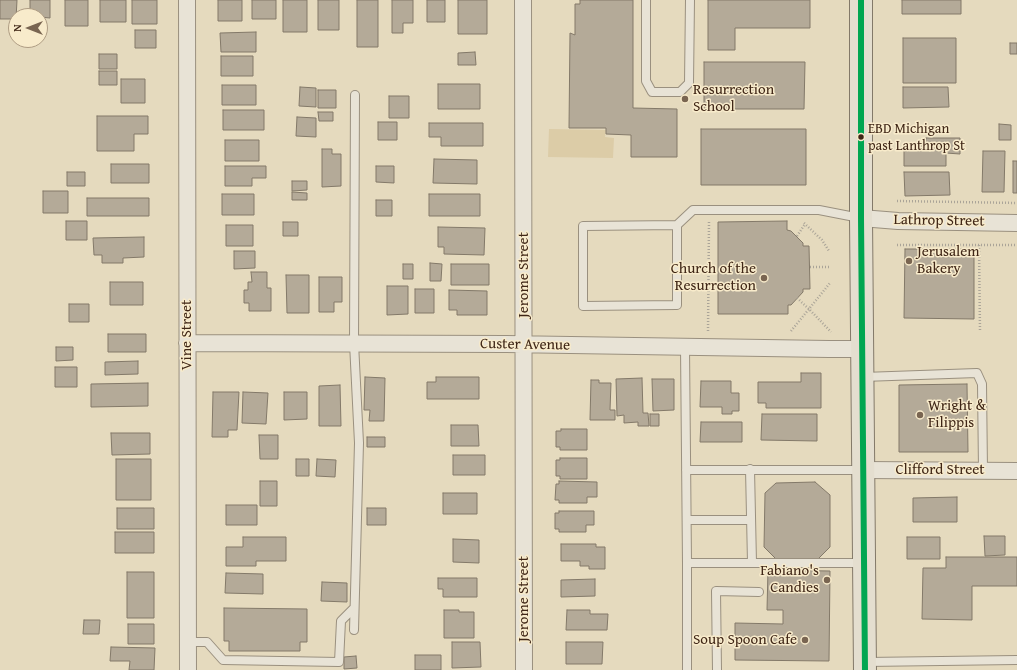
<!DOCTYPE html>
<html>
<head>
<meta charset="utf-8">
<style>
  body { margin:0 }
  #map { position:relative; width:1017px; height:670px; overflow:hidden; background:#e5dabe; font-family:"Gentium Book Plus",serif }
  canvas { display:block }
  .north { position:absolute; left:8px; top:8px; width:40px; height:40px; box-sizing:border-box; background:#f8ebcb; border:1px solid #ae9c83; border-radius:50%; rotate:270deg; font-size:11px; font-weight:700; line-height:16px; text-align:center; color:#3f2616 }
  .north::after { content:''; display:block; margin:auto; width:14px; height:18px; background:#796551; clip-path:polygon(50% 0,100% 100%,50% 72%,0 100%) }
</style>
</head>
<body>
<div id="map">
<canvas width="1017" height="670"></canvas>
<div class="north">N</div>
</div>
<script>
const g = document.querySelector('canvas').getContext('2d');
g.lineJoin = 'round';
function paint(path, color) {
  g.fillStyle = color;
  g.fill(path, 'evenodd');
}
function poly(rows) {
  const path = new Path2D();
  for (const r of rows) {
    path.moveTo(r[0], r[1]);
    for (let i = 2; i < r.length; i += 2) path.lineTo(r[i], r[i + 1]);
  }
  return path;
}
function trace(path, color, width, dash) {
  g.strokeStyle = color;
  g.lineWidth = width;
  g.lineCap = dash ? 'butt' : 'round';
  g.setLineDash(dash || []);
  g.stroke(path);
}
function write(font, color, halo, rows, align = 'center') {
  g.font = font + ' "Gentium Book Plus",serif';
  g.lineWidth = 3;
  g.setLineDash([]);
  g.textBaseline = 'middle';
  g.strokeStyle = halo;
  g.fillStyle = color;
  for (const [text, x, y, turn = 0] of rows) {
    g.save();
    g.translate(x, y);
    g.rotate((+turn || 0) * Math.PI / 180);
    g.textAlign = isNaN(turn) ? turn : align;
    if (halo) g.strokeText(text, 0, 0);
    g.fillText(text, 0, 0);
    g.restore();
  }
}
paint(poly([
  [549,129,606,130,605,137,614,138,613,158,548,157]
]), '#dccca7');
const building = poly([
  [0,0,17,0,16,19,0,19,0,0],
  [30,0,50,0,50,18,30,16,30,0],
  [65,0,88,0,88,26,65,26,65,0],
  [100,0,126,0,126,22,100,22,100,0],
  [132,0,157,0,157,24,132,24,132,0],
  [218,0,242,0,242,21,218,21,218,0],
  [252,0,276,0,276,19,252,19,252,0],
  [283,0,307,0,307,32,283,32,283,0],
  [318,0,339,0,339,30,318,30,318,0],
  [357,0,378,0,378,47,357,47,357,0],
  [392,0,413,0,413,23,403,23,403,33,392,33,392,0],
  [427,0,445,0,445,22,427,22,427,0],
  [458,0,487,0,487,34,458,34,458,0],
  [580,0,633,0,633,108,677,109,677,157,631,157,631,135,606,134,606,128,569,128,570,33,575,35,575,4,580,4,580,0],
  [708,0,810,0,810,28,735,28,735,50,708,50,708,0],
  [902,0,961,0,961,14,902,14,902,0],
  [135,30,156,30,156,48,135,48,135,30],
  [256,32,256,52,221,52,220,33,256,32],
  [903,38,956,38,956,83,903,83,903,38],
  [1010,43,1017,43,1017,54,1010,54,1010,43],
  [475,52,476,65,458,65,458,53,475,52],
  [99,54,117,54,117,69,99,69,99,54],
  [221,56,253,56,253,76,221,76,221,56],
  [704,62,805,62,804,109,704,109,704,62],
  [99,71,117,71,117,85,99,85,99,71],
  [121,79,145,79,145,103,121,103,121,79],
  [438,84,480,84,480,109,438,109,438,84],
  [222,85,256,85,256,105,222,105,222,85],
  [300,87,316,88,316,107,299,106,300,87],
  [903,87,948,87,949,107,903,108,903,87],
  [318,90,336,90,336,108,318,108,318,90],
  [389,96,409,96,409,118,389,118,389,96],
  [223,110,264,110,264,130,223,130,223,110],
  [318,112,333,112,333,121,319,121,318,112],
  [97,116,148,116,148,134,134,134,134,151,97,151,97,116],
  [297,117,316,118,316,137,296,136,297,117],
  [378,122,397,122,397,140,378,140,378,122],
  [429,123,483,123,483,146,441,146,441,137,429,137,429,123],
  [999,124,1011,125,1011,140,999,140,999,124],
  [701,129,806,129,806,185,701,185,701,129],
  [926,138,960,138,960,154,946,153,946,166,904,166,904,145,925,145,926,138],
  [225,140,259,140,259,161,225,161,225,140],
  [322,149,332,149,332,154,341,154,341,186,322,187,322,149],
  [983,151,1005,151,1004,192,982,192,983,151],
  [434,159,477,160,477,184,433,183,434,159],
  [1013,161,1017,161,1017,193,1013,193,1013,161],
  [111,164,149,164,149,183,111,183,111,164],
  [225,166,266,166,266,178,252,178,252,186,225,186,225,166],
  [376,166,394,166,394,183,376,182,376,166],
  [67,172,85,172,85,186,67,186,67,172],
  [904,172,949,172,950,195,905,196,904,172],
  [292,181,307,181,307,190,292,191,292,181],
  [43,191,68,191,68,213,43,213,43,191],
  [292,192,307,193,307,200,292,200,292,192],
  [222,194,254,194,254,215,222,215,222,194],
  [429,194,480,194,480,216,429,216,429,194],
  [87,198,149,198,149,216,87,216,87,198],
  [376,200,392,200,392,216,376,216,376,200],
  [66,221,87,221,87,240,66,240,66,221],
  [787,221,787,230,791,231,803,243,803,246,809,246,810,289,803,289,803,292,791,305,788,305,788,314,718,314,718,222,787,221],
  [283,222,298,222,298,236,283,236,283,222],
  [226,225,253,225,253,246,226,246,226,225],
  [438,227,485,228,484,255,444,254,444,247,438,247,438,227],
  [144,237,144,257,123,258,123,263,102,263,102,255,94,255,93,238,144,237],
  [905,249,974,249,974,319,904,318,905,249],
  [234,251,255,251,255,268,234,269,234,251],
  [430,263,442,264,441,281,430,281,430,263],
  [403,264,413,264,413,279,403,279,403,264],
  [451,264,489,264,489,285,451,285,451,264],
  [251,272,267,272,267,288,271,288,271,311,249,311,249,303,244,303,244,290,248,290,248,282,252,282,251,272],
  [286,275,309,275,309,313,287,313,286,275],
  [319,277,342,277,342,302,334,302,334,312,319,312,319,277],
  [110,282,143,282,143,305,110,305,110,282],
  [387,286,408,286,408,314,387,315,387,286],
  [415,289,434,289,434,313,415,313,415,289],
  [449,290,487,291,487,315,457,315,457,310,449,310,449,290],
  [69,304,89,304,89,322,69,322,69,304],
  [108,334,146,334,146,352,108,352,108,334],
  [56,347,73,347,73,360,56,361,56,347],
  [138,361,138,374,105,375,105,362,138,361],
  [55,367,77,367,77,387,55,387,55,367],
  [801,373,821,373,821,408,766,408,766,403,758,403,758,382,801,382,801,373],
  [365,377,385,378,384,421,369,421,370,410,364,410,365,377],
  [436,377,479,377,479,399,427,399,427,382,436,382,436,377],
  [642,378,643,413,648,413,649,426,638,426,638,422,624,423,624,415,617,416,616,379,642,378],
  [652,379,674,379,674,410,653,411,652,379],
  [591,380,599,380,599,383,611,383,610,410,615,410,615,420,590,420,591,380],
  [701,381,731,381,731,393,739,393,739,411,732,411,732,414,722,414,722,407,700,407,701,381],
  [148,383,148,406,91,407,91,384,148,383],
  [967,384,968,452,899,452,899,385,967,384],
  [340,385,341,426,319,426,319,386,340,385],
  [213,392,239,392,237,430,228,430,228,437,212,437,213,392],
  [243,392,268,393,266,424,242,423,243,392],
  [284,392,307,392,307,419,284,420,284,392],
  [650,414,659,414,659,426,650,426,650,414],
  [762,414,817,414,817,441,761,440,762,414],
  [701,422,742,422,742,442,700,442,701,422],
  [451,425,478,425,479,446,451,446,451,425],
  [561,429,587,429,587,450,560,450,560,447,556,447,556,431,561,431,561,429],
  [111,433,150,433,150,454,112,455,111,433],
  [259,435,278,435,278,459,260,459,259,435],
  [367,437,385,437,385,447,367,447,367,437],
  [453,455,485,455,485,475,453,475,453,455],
  [560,458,587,458,587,479,560,479,560,476,556,476,556,460,560,460,560,458],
  [116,459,151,459,151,500,116,500,116,459],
  [296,459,309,459,309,476,296,476,296,459],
  [317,459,336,460,335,477,316,476,317,459],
  [260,481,277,481,277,506,260,506,260,481],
  [559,481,597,482,597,497,587,497,587,503,559,503,559,500,555,500,556,484,559,484,559,481],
  [815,482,830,495,830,547,816,561,777,560,764,547,765,493,776,483,815,482],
  [443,493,477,493,477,514,443,514,443,493],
  [957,497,957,522,913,522,913,498,957,497],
  [226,505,257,505,257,525,226,525,226,505],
  [117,508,154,508,154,529,117,529,117,508],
  [367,508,386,508,386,525,367,525,367,508],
  [559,511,594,511,594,525,586,525,586,532,559,532,559,529,555,529,555,513,559,513,559,511],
  [115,532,154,532,154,553,115,553,115,532],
  [984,536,1005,536,1005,555,985,556,984,536],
  [243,537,286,537,286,561,256,561,256,566,226,566,226,547,243,547,243,537],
  [907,537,940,537,940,559,907,559,907,537],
  [453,539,479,540,479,563,453,562,453,539],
  [561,544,596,544,596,547,605,547,605,569,589,569,589,566,580,566,580,561,561,561,561,544],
  [946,557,1017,557,1017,586,972,586,972,620,922,619,923,568,946,568,946,557],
  [768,570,830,571,829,661,735,660,735,623,783,624,783,610,767,610,768,570],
  [127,572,154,572,154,618,127,618,127,572],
  [226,573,263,574,263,594,225,593,226,573],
  [438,578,477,578,477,597,443,597,443,589,438,589,438,578],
  [595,579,595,596,561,597,561,580,595,579],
  [322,582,347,583,347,602,321,601,322,582],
  [224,608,307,609,307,642,300,642,300,651,229,651,229,641,224,641,224,608],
  [444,610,459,610,459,612,474,612,474,638,444,638,444,610],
  [567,610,590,610,590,614,608,614,607,630,566,630,567,610],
  [84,620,100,620,99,634,83,634,84,620],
  [128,624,154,624,154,644,128,644,128,624],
  [452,642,480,642,481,667,452,668,452,642],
  [566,642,603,642,602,664,566,664,566,642],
  [111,647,155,648,154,670,129,670,130,661,110,661,111,647],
  [415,655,441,655,441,670,415,670,415,655],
  [356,656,357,668,344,669,344,657,356,656]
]);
paint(building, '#b4aa98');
trace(building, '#837969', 1);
const service = poly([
  [646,0,646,81,652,92,680,92,689,83,690,0],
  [677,225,677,305,583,306,583,226,677,225,693,210,819,210,860,218],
  [685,347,687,563,687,670],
  [863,377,977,373,982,384,983,471],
  [750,469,752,563],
  [686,470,862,470],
  [687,520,751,520],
  [687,563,863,563],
  [354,630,359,443,354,343,355,95],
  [188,642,207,642,223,660,339,662,341,621,354,608],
  [866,662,1017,660],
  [717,670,716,591,759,592]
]);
const minor = poly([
  [187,0,188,670],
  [523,0,524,670],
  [861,218,898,221,1017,223],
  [187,343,506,344,829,349,863,349],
  [863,470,1017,471]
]);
const primary = poly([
  [861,0,861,218,865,670]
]);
trace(service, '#9a907f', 10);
trace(minor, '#9a907f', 18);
trace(primary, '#837969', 24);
trace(poly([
  [897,201,1017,203],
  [804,223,822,240,829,251],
  [797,236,805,224],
  [897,245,1017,245],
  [979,245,980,331],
  [810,267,829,267],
  [797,298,809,309,830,283],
  [708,331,709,222],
  [791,331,809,309,831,332]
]), '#aaa498', 2.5, [1, 2]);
trace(service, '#e8e3d6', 8);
trace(minor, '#e8e3d6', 16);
trace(primary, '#e4decf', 22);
trace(poly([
  [861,0,861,218,865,670]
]), '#00a651', 6);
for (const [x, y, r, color] of [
  [685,99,4,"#796551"],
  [861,137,3.5,"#3f2616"],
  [909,261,4,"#796551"],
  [764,278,4,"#796551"],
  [920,415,4,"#796551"],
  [827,580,4,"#796551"],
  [805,640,4,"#796551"]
]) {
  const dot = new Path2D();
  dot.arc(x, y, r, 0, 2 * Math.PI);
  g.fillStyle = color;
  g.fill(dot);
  trace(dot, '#f8ebcb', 1.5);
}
write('14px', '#3f2616', '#f8ebcb', [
  ["EBD Michigan",868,129],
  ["past Lanthrop St",868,146]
], 'left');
write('15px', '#3f2616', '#f8ebcb', [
  ["Resurrection",693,90],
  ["School",693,107],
  ["Jerusalem",917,252],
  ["Bakery",917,269],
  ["Church of the",756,269,"right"],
  ["Resurrection",756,286,"right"],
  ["Wright &",928,406],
  ["Filippis",928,423],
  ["Fabiano's",819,571,"right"],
  ["Candies",819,588,"right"],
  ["Soup Spoon Cafe",797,640,"right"]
], 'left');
write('15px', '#3f2616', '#f8ebcb', [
  ["Lathrop Street",939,221,1],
  ["Jerome Street",524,275,-90],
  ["Vine Street",187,335,-90],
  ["Custer Avenue",525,345,1],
  ["Clifford Street",940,470],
  ["Jerome Street",524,599,-90]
]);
</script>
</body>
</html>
